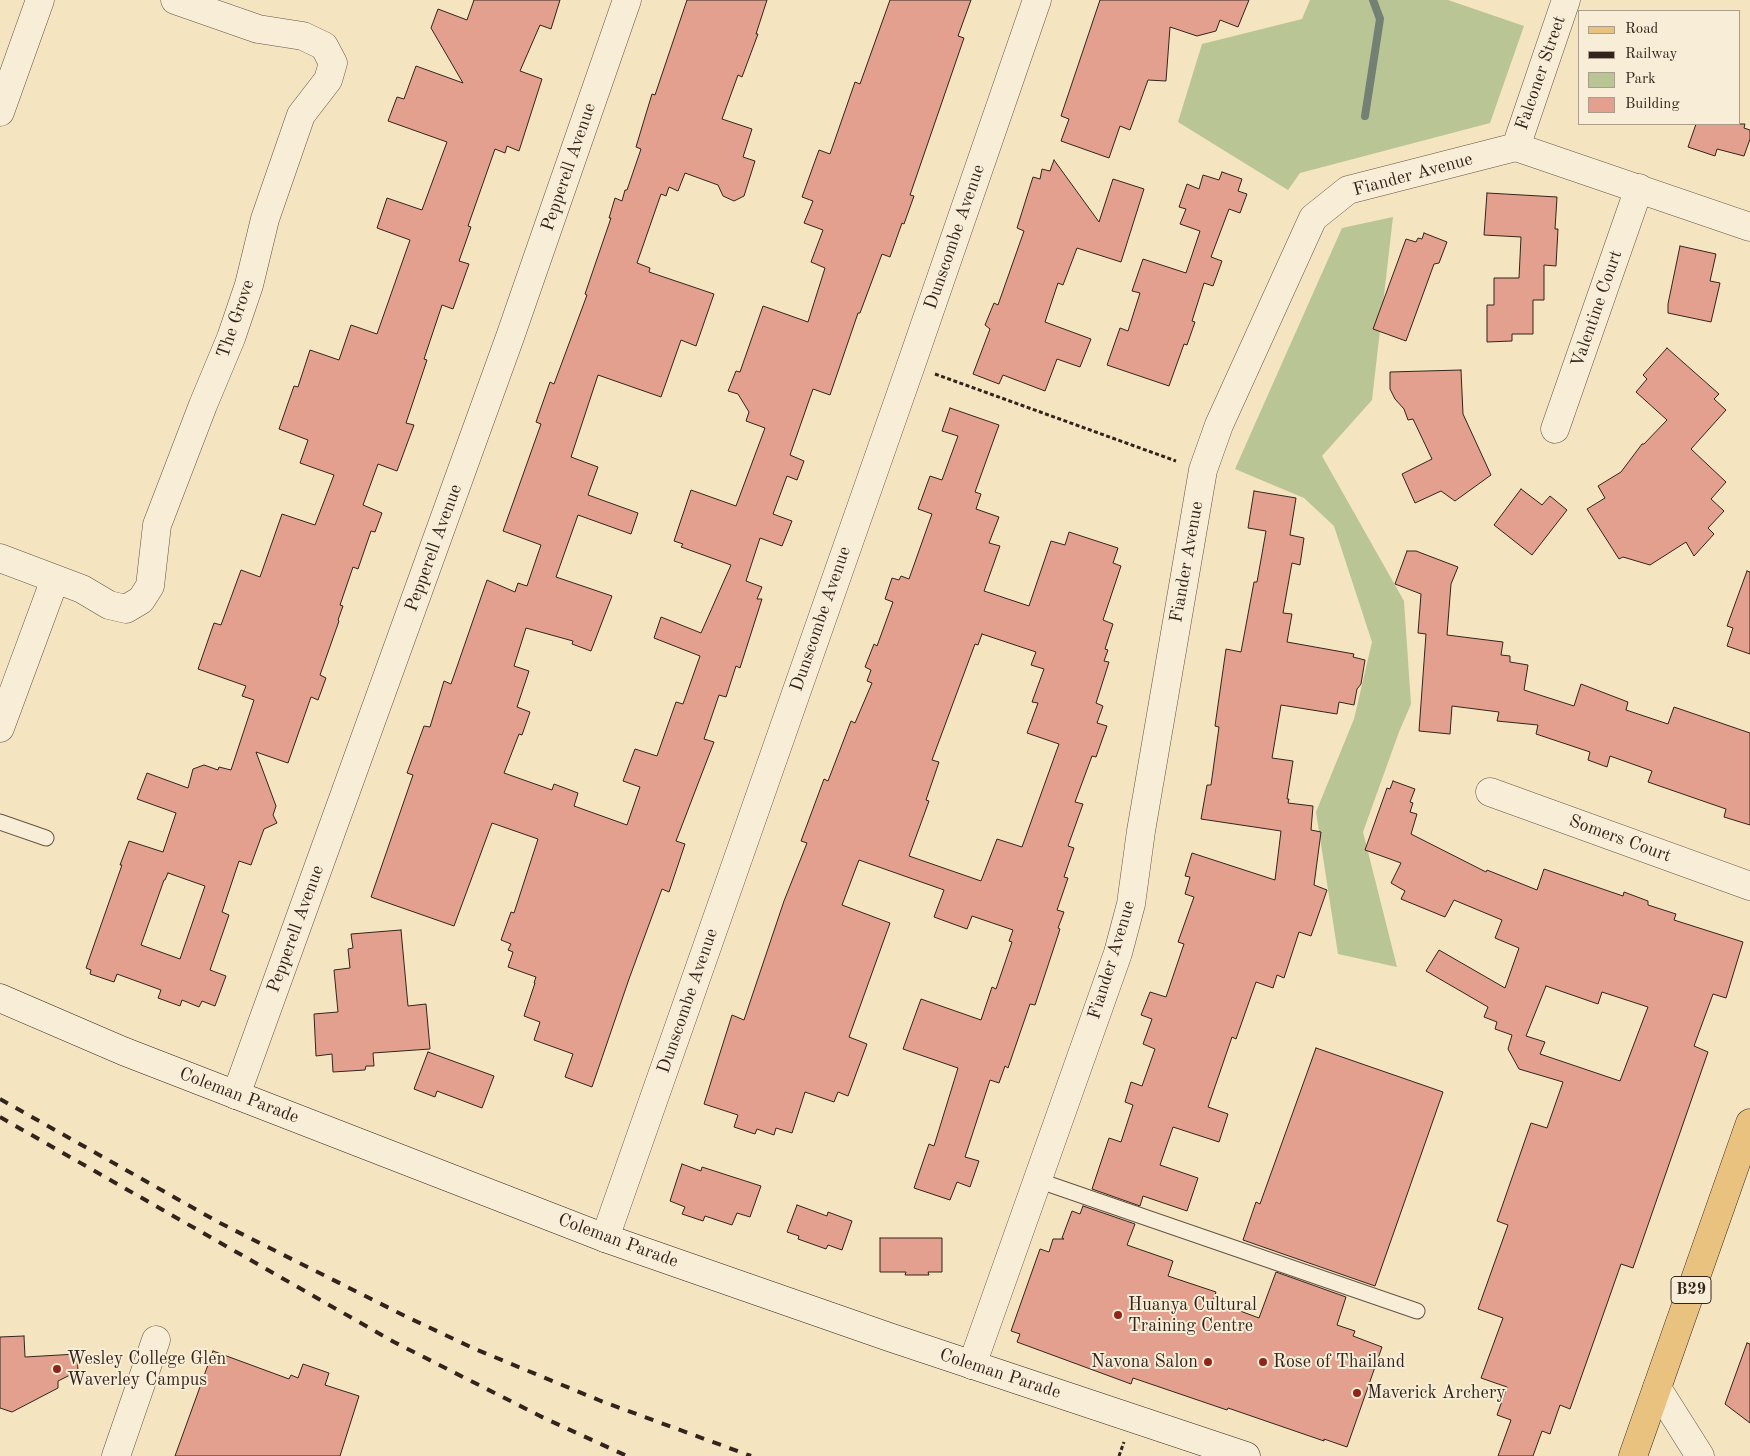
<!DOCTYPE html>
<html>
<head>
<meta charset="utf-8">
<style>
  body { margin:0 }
  #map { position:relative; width:1750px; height:1456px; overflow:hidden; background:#f4e4c0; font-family:"Old Standard TT",serif }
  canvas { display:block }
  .legend { position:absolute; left:1578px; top:10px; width:162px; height:115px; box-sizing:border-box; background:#f8edd6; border:1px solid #a99d8c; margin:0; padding:6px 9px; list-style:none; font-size:15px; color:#32241d }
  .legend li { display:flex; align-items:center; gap:10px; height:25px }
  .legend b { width:25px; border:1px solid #a99d8c }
</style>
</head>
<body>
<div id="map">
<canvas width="1750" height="1456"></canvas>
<ul class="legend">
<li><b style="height:6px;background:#eac280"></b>Road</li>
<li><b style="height:6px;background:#32241d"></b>Railway</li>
<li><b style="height:14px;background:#b9c594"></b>Park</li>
<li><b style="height:14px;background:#e4a08e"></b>Building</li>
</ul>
</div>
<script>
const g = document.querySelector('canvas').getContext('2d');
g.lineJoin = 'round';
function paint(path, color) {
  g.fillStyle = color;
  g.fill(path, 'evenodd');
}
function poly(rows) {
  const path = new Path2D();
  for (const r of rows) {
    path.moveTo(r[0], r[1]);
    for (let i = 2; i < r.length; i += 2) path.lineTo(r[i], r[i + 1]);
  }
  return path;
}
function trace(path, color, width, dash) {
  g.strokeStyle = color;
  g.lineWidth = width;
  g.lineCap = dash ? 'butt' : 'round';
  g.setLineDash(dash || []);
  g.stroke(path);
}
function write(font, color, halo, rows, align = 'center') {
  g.font = font + ' "Old Standard TT",serif';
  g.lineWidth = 4;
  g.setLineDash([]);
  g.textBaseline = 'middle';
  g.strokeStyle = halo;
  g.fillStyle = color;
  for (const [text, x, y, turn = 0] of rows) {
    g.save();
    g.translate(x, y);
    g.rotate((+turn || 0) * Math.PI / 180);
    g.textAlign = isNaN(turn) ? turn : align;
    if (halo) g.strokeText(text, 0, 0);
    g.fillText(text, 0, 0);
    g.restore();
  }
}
paint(poly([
  [1310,0,1448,0,1524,26,1490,123,1300,173,1288,190,1178,122,1202,44,1302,19],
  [1393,217,1372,400,1322,456,1404,601,1411,704,1399,732,1363,832,1397,967,1338,954,1316,812,1354,719,1372,642,1334,526,1304,498,1235,469,1342,228]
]), '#b9c594');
trace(poly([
  [1365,116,1380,19,1373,0]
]), '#728173', 8);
const building = poly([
  [474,0,560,0,551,29,540,25,520,71,542,79,519,151,507,146,505,153,495,149,468,226,471,227,459,261,469,264,453,309,442,305,424,359,427,360,406,423,414,425,397,471,378,464,363,505,382,513,375,532,371,531,358,569,353,567,340,605,343,606,338,620,339,621,320,675,326,678,318,700,311,697,288,763,256,752,276,806,273,815,277,823,264,829,251,865,239,861,222,912,229,915,210,970,226,976,215,1006,202,1001,199,1007,182,1000,180,1006,158,998,161,990,117,974,114,982,90,974,91,970,86,968,122,865,120,865,129,841,163,852,176,813,137,799,147,773,188,788,193,769,204,765,218,770,219,767,231,770,254,700,242,696,246,686,198,669,214,623,221,625,241,570,260,577,282,514,315,525,334,475,300,463,308,440,279,429,294,386,298,387,310,350,339,360,351,325,377,334,410,240,377,228,387,198,422,210,447,142,388,121,397,97,404,99,416,66,463,83,431,28,438,9,467,20,474,0],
  [168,873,205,886,180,959,141,945,164,880,165,880,168,873],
  [687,0,767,0,756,34,758,34,742,77,738,75,722,119,752,129,743,157,755,161,744,196,734,201,723,196,718,185,685,173,678,191,669,187,666,196,661,194,637,263,650,268,649,272,714,294,696,346,681,340,661,397,598,375,571,457,598,467,588,495,638,513,631,534,578,515,556,577,612,596,591,651,572,644,573,641,526,628,514,666,529,671,517,707,530,712,522,735,519,734,504,773,552,790,554,784,578,793,574,806,627,825,640,787,623,781,635,749,657,756,676,702,683,704,700,656,654,638,661,617,701,633,731,565,681,547,683,544,674,541,691,490,736,506,765,428,746,421,749,412,738,394,728,391,736,371,740,372,763,306,808,322,825,268,811,262,823,230,804,223,813,201,802,197,819,150,830,154,855,82,860,84,890,0,971,0,958,36,964,38,910,195,914,196,904,224,902,223,890,257,882,254,860,313,858,313,830,395,813,389,790,455,804,461,797,480,787,476,773,514,792,521,782,546,760,538,746,581,762,587,757,599,762,599,740,668,736,666,726,697,719,695,704,739,714,742,676,841,685,844,669,892,662,889,629,979,592,1087,565,1077,573,1054,534,1040,540,1022,524,1016,535,983,534,983,536,977,508,967,513,952,508,950,511,944,501,940,511,912,514,913,538,839,492,823,454,926,371,897,413,775,407,773,424,726,430,727,444,681,451,684,487,580,515,592,518,583,527,586,541,545,503,531,541,424,536,422,550,382,554,384,587,295,585,294,611,218,609,218,615,198,622,201,625,190,627,190,641,149,636,147,645,117,652,94,655,95,687,0],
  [1100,0,1249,0,1238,27,1220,20,1216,31,1197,36,1170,27,1166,81,1148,80,1130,130,1120,126,1109,158,1061,141,1069,119,1061,116,1100,0],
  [1696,124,1745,124,1744,128,1750,130,1750,139,1744,156,1717,149,1715,156,1688,147,1696,124],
  [1054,160,1099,222,1113,179,1144,189,1121,262,1077,248,1063,285,1058,283,1045,322,1091,339,1080,367,1057,359,1045,391,1003,375,999,384,973,374,990,329,985,325,994,303,998,305,1024,231,1017,228,1033,177,1040,179,1042,169,1050,171,1054,160],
  [1222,172,1242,179,1238,191,1247,194,1240,213,1229,209,1211,257,1222,261,1213,286,1204,283,1192,321,1195,322,1187,345,1184,344,1169,386,1107,365,1120,328,1128,331,1140,293,1132,291,1143,259,1186,273,1200,231,1180,224,1186,209,1179,207,1187,184,1199,189,1203,175,1219,180,1222,172],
  [1487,193,1557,197,1555,229,1558,229,1556,266,1544,265,1544,300,1533,300,1533,334,1512,334,1512,341,1487,342,1487,305,1494,305,1494,278,1519,278,1521,237,1484,235,1487,193],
  [1424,233,1447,242,1439,263,1434,264,1406,341,1373,329,1406,239,1416,242,1418,238,1422,239,1424,233],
  [1680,246,1716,254,1710,281,1720,283,1711,322,1668,313,1668,304,1680,246],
  [1667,348,1719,394,1714,399,1726,410,1691,449,1726,482,1711,499,1724,511,1708,528,1714,534,1694,556,1686,542,1650,565,1623,557,1619,559,1587,509,1605,498,1598,486,1621,472,1642,444,1644,444,1667,420,1636,392,1647,379,1643,375,1667,348],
  [1461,370,1463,414,1491,475,1455,501,1441,491,1415,503,1402,474,1432,459,1413,419,1408,420,1404,409,1395,399,1390,389,1390,372,1461,370],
  [950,408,999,425,975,492,981,494,976,509,999,517,989,543,1000,546,984,591,1029,606,1051,541,1065,545,1069,532,1118,548,1113,563,1121,566,1103,620,1113,624,1105,649,1108,650,1104,661,1109,662,1096,703,1103,706,1097,723,1107,726,1096,757,1092,756,1075,802,1083,804,1068,846,1074,848,1064,877,1068,878,1057,910,1064,912,1058,928,1060,929,1035,1005,1030,1004,1008,1068,1005,1066,999,1083,990,1080,965,1157,979,1161,970,1187,957,1182,950,1200,914,1188,929,1144,934,1146,958,1068,903,1049,921,999,981,1020,992,987,996,989,1012,942,1009,941,1013,930,972,916,967,929,934,917,944,890,859,860,842,905,890,923,849,1037,867,1044,848,1096,838,1092,834,1102,805,1092,792,1133,776,1128,774,1135,757,1129,755,1134,734,1127,738,1115,704,1104,732,1015,744,1020,784,901,807,843,801,841,824,779,828,781,851,721,855,723,872,683,867,681,871,670,865,667,874,644,877,646,893,602,885,599,892,578,899,580,901,576,909,579,932,514,918,509,930,476,942,480,958,436,942,431,950,408],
  [982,634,1036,652,1031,665,1044,669,1032,702,1038,703,1027,733,1059,744,1022,847,997,839,981,881,909,856,929,801,926,800,939,762,932,760,975,644,978,645,982,634],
  [1521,489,1542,505,1550,496,1567,510,1532,555,1494,525,1521,489],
  [1254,491,1296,498,1290,535,1304,538,1300,565,1292,563,1283,613,1292,614,1287,642,1354,654,1353,657,1365,660,1361,684,1357,689,1354,705,1339,702,1337,714,1281,705,1272,758,1293,761,1287,799,1289,799,1288,803,1313,806,1311,830,1321,832,1314,885,1327,890,1311,936,1299,932,1284,978,1277,975,1273,988,1256,982,1236,1039,1232,1037,1208,1107,1228,1114,1219,1142,1173,1127,1160,1165,1198,1178,1187,1211,1143,1196,1140,1206,1092,1189,1109,1138,1121,1142,1133,1105,1125,1102,1131,1082,1142,1086,1155,1049,1143,1044,1152,1019,1141,1015,1150,992,1166,997,1184,944,1178,942,1194,897,1185,894,1190,877,1185,876,1192,853,1275,880,1281,831,1201,819,1207,785,1211,785,1219,727,1215,726,1226,649,1241,652,1254,582,1257,582,1266,531,1248,528,1254,491],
  [1407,551,1416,551,1458,567,1451,584,1447,635,1503,642,1501,655,1510,656,1510,662,1528,665,1524,690,1574,706,1581,684,1628,702,1626,710,1668,724,1674,707,1750,733,1750,825,1724,817,1726,809,1648,782,1652,771,1610,756,1607,767,1588,760,1590,752,1536,734,1538,725,1497,721,1499,712,1452,706,1450,734,1419,731,1426,634,1418,633,1421,594,1395,584,1407,551],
  [1747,571,1750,572,1750,654,1727,646,1733,628,1727,626,1747,571],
  [1393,781,1415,789,1410,802,1413,803,1410,812,1417,814,1411,834,1486,872,1487,870,1537,890,1544,869,1623,896,1624,892,1648,901,1648,905,1676,914,1674,920,1743,942,1726,998,1713,994,1694,1046,1708,1052,1633,1268,1621,1264,1570,1409,1560,1405,1550,1434,1542,1431,1533,1456,1498,1456,1511,1420,1497,1415,1507,1387,1481,1378,1503,1318,1478,1309,1508,1225,1497,1221,1531,1123,1547,1128,1563,1082,1519,1069,1508,1049,1512,1035,1495,1029,1497,1022,1484,1017,1488,1007,1426,971,1439,950,1505,988,1519,948,1495,938,1502,920,1454,900,1445,917,1401,899,1405,891,1391,883,1401,863,1365,850,1387,788,1390,789,1393,781],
  [1546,986,1598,1004,1602,992,1648,1007,1620,1081,1540,1054,1545,1042,1526,1036,1546,986],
  [401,930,408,1006,426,1004,430,1049,373,1053,374,1066,366,1066,365,1070,333,1072,332,1054,316,1056,314,1014,338,1012,334,970,350,968,348,949,353,948,351,934,401,930],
  [1316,1048,1443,1092,1375,1286,1243,1240,1256,1202,1260,1204,1316,1048],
  [428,1052,494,1076,482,1108,437,1091,435,1097,414,1089,428,1052],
  [682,1164,701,1171,702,1167,761,1186,750,1217,737,1213,732,1225,705,1216,703,1221,682,1214,685,1207,670,1201,682,1164],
  [797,1205,827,1216,828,1212,852,1221,842,1250,828,1245,826,1249,798,1239,799,1236,787,1232,797,1205],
  [1083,1206,1135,1224,1127,1245,1173,1261,1168,1276,1216,1292,1213,1301,1259,1318,1276,1272,1346,1297,1337,1325,1355,1331,1353,1336,1382,1347,1347,1447,1324,1439,1324,1441,1228,1408,1227,1410,1133,1378,1131,1384,1017,1342,1020,1334,1011,1331,1040,1249,1049,1252,1053,1239,1064,1239,1062,1238,1072,1211,1080,1214,1083,1206],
  [880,1238,942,1238,942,1272,928,1272,929,1275,905,1275,906,1272,880,1272,880,1238],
  [24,1336,25,1357,77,1354,78,1371,58,1381,58,1388,12,1412,0,1408,0,1337,24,1336],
  [1747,1343,1750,1344,1750,1423,1725,1404,1747,1343],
  [213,1351,289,1379,291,1375,298,1378,303,1364,329,1373,325,1385,359,1396,340,1456,175,1456,213,1351]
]);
paint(building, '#e4a08e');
trace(building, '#32241d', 1);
const lane = poly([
  [0,822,46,838],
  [1037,1180,1417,1311]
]);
const street = poly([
  [0,112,40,0],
  [1516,147,1566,0],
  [1555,429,1639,188],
  [0,558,82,589,109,605,126,609,141,600,150,586,157,525,203,405,231,338,249,285,265,219,301,115,328,80,333,63,324,46,303,36,258,29,175,0],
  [0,728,55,579],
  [1490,792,1750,886],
  [236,1095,510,337,627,0],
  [605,1238,911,365,1037,0],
  [972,1365,1118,953,1131,904,1141,831,1203,470,1219,425,1313,218,1348,190,1516,147,1750,227],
  [1657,1388,1700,1456],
  [116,1456,156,1340]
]);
const secondary = poly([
  [0,998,123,1051,605,1238,889,1337,1246,1456]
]);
const primary = poly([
  [1633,1456,1750,1123]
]);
trace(lane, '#625446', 17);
trace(street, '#625446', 29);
trace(secondary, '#32241d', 29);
trace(primary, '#32241d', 29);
trace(poly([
  [935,374,1176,461],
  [1119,1456,1124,1442]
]), '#32241d', 3, [4, 2.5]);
trace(lane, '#f8edd6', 15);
trace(street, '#f8edd6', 28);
trace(secondary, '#f8edd6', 28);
trace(primary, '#eac280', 28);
trace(poly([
  [0,1099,220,1223,407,1317,475,1349,601,1401,751,1456],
  [0,1117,394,1342,544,1418,627,1456]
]), '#32241d', 4, [9, 9]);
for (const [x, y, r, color] of [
  [1118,1315,5,"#8f2418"],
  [1208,1362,5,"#8f2418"],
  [1263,1362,5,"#8f2418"],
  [57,1369,5,"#8f2418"],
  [1357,1393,5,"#8f2418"]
]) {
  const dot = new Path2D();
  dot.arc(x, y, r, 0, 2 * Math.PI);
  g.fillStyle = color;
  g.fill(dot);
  trace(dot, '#f8edd6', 2);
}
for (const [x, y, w] of [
  [1691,1290,40]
]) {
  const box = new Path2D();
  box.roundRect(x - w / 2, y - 13.5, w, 27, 4);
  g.fillStyle = '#f8edd6';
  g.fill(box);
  trace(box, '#32241d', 1);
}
write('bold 16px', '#32241d', null, [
  ["B29",1691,1290]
]);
write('18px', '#32241d', '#f8edd6', [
  ["Falconer Street",1541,73,-71],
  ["Pepperell Avenue",569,167,-71],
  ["Fiander Avenue",1413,175,-15],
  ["Dunscombe Avenue",955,237,-71],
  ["Valentine Court",1597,309,-71],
  ["The Grove",236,319,-71],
  ["Pepperell Avenue",434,548,-70],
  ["Fiander Avenue",1187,562,-80],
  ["Dunscombe Avenue",821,619,-71],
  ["Somers Court",1620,839,20],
  ["Pepperell Avenue",296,929,-70],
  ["Fiander Avenue",1112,960,-73],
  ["Dunscombe Avenue",688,1001,-71],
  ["Coleman Parade",239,1096,21],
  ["Coleman Parade",618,1241,20],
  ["Coleman Parade",1000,1374,18]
]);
write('18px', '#32241d', '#f8edd6', [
  ["Huanya Cultural",1128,1305],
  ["Training Centre",1128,1326],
  ["Wesley College Glen",67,1359],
  ["Waverley Campus",67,1380],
  ["Navona Salon",1198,1362,"right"],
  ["Rose of Thailand",1273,1362],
  ["Maverick Archery",1367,1393]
], 'left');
</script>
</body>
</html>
